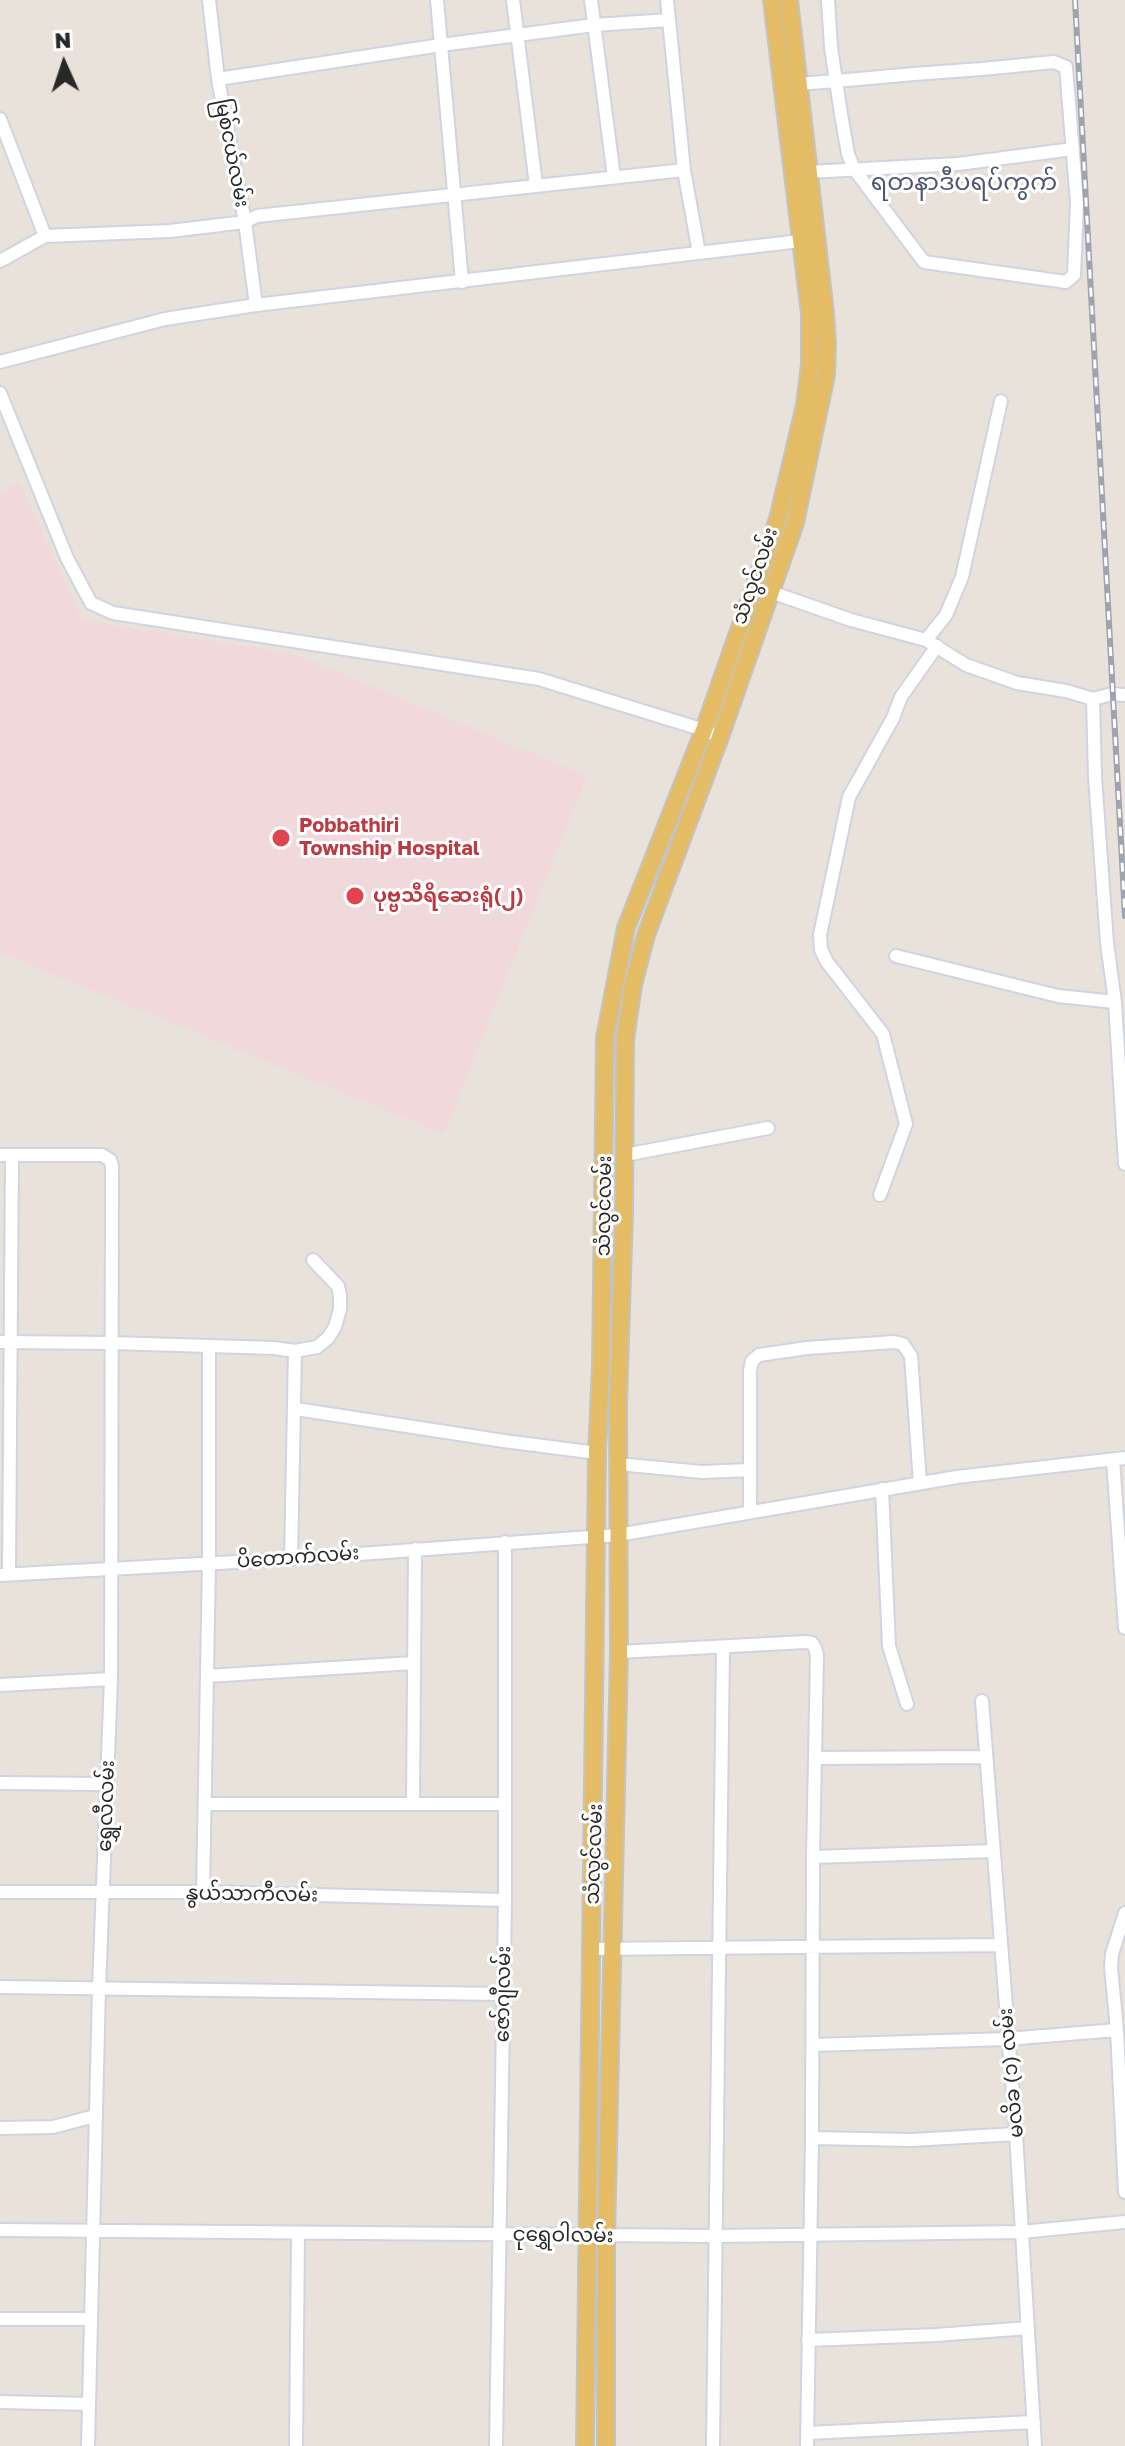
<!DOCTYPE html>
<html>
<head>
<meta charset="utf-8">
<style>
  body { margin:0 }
  #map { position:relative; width:1125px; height:2446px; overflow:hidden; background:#e9e2da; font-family:"Golos Text",sans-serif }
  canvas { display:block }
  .north { position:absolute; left:24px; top:24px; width:80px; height:80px; -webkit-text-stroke:6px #fff; paint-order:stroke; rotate:357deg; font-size:22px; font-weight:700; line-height:32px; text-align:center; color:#282828 }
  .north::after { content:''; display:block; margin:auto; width:28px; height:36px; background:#282828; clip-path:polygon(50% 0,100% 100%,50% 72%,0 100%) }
</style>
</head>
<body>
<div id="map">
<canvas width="1125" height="2446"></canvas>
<div class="north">N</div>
</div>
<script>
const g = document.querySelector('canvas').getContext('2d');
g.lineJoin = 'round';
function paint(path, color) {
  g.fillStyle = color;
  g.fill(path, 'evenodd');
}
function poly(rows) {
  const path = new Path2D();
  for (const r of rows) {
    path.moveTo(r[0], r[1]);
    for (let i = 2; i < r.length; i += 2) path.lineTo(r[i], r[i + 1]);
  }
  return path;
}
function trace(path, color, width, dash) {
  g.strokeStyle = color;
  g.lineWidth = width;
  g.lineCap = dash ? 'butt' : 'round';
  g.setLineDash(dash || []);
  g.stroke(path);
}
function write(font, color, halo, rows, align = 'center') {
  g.font = font + ' "Golos Text","Noto Sans Myanmar",sans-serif';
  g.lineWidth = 6;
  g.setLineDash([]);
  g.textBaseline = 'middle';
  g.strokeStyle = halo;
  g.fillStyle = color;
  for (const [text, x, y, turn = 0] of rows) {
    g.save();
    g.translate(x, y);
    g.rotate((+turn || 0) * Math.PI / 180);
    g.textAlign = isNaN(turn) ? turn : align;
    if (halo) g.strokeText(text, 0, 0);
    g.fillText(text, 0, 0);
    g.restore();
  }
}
paint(poly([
  [20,483,82,620,295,654,587,776,444,1134,0,953,0,492]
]), '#f0d8db');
const minor = poly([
  [209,0,218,79,245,222,256,305],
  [437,0,462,282],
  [513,0,536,185],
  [591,0,614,177],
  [667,0,684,170,699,253],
  [218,79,441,45,594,25,669,20],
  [798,84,836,81,914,74,982,69,1054,62,1066,67,1077,203,1074,275,1066,282,924,262,854,169,848,154,841,114,836,81,831,47,828,0],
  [0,119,45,236],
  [808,172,958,164,1073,149],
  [0,261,45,236,170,231,245,222,257,216,684,170],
  [0,362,165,319,256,305,800,241],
  [0,393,67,558,91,603,113,613,539,679,704,730,720,737],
  [771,592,851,620,926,640,966,665,1017,683,1066,691,1093,699,1112,694,1125,695],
  [926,640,946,615,962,577,1001,401],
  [1093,699,1095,777,1107,943,1115,1002,1125,1164],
  [896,956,1058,996,1115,1002],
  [0,1155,102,1155,110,1160,112,1166,111,1679,99,1988,88,2446],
  [625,1155,768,1128],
  [880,1195,906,1124,883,1034,827,962,821,950,820,935,849,797,893,718,901,697,937,646],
  [0,1342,112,1343,274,1348,295,1351,291,1559],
  [295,1351,317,1347,328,1338,335,1327,340,1309,340,1296,338,1286,313,1260],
  [296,1409,504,1441,597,1453],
  [1113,1460,1125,1628],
  [618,1464,702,1472,750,1470],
  [882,1489,889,1646,907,1704],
  [750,1511,750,1371,752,1361,759,1355,807,1348,894,1342,903,1344,911,1356,920,1483],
  [9,1574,12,1155],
  [0,1575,291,1559,618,1535,957,1477,1125,1458],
  [619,1652,805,1642,812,1643,815,1648,817,1655,813,1857,812,2138,807,2446],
  [207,1676,413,1663],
  [0,1685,111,1679],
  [982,1701,1016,2134,1035,2446],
  [815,1758,985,1757],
  [0,1783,105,1784],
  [205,1804,504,1804],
  [413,1804,415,1549],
  [813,1857,993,1851],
  [0,1892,203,1892,505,1900],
  [203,1892,209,1563,209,1347],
  [1125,1913,1112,1954,1111,1967,1117,2030,1125,2192],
  [590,1949,1001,1945],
  [0,1987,503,1994],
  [813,2045,1007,2039,1117,2030],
  [0,2128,53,2127,95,2116],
  [812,2138,912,2140,1016,2134],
  [0,2230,715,2236,1021,2232,1125,2222],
  [0,2319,91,2319],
  [808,2340,936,2335,1028,2328],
  [0,2402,89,2404],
  [807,2433,1034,2422],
  [296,2446,298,2233],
  [496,2446,505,1900,505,1542],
  [713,2446,723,1648]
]);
const major = poly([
  [585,2446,597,1453,601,1367,605,1038,626,928,704,730,778,519,805,405,810,364,810,314,772,0],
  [606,2446,606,2236,619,1652,618,1405,624,1212,625,1040,633,985,646,935,720,737,795,523,826,375,827,344,825,313,789,0]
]);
trace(minor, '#d0d4e0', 16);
trace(major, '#c3c3c3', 20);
trace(minor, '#fff', 12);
trace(major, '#e3bc65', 16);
const rail = poly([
  [1075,0,1125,916]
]);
trace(rail, '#9ea2b1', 6);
trace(rail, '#fff', 3, [9]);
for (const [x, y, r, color] of [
  [281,838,10,"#e0444e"],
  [355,896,10,"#e0444e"]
]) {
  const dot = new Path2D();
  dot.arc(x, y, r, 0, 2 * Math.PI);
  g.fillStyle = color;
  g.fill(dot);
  trace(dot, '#fff', 3);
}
write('20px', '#282828', '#fff', [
  ["မြစ်ငယ်လမ်း",232,153,79],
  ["သံလွင်လမ်း",755,576,-71],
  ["သံလွင်လမ်း",604,1206,-89],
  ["ပိတောက်လမ်း",298,1557,-4],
  ["ရွှေလီလမ်း",106,1806,-88],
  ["သံလွင်လမ်း",594,1854,-88],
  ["နွယ်သာကီလမ်း",252,1894,1],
  ["ဇော်ဂျီလမ်း",503,1994,-89],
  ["မလိခ (၁) လမ်း",1011,2073,-95],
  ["ငုရွှေဝါလမ်း",563,2235,1]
]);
write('bold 20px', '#be3a42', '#fff', [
  ["Pobbathiri",299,826],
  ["Township Hospital",299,849],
  ["ပုဗ္ဗသီရိဆေးရုံ(၂)",373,896]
], 'left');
write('24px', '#4d5774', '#fff', [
  ["ရတနာဒီပရပ်ကွက်",964,182]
]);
</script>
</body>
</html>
